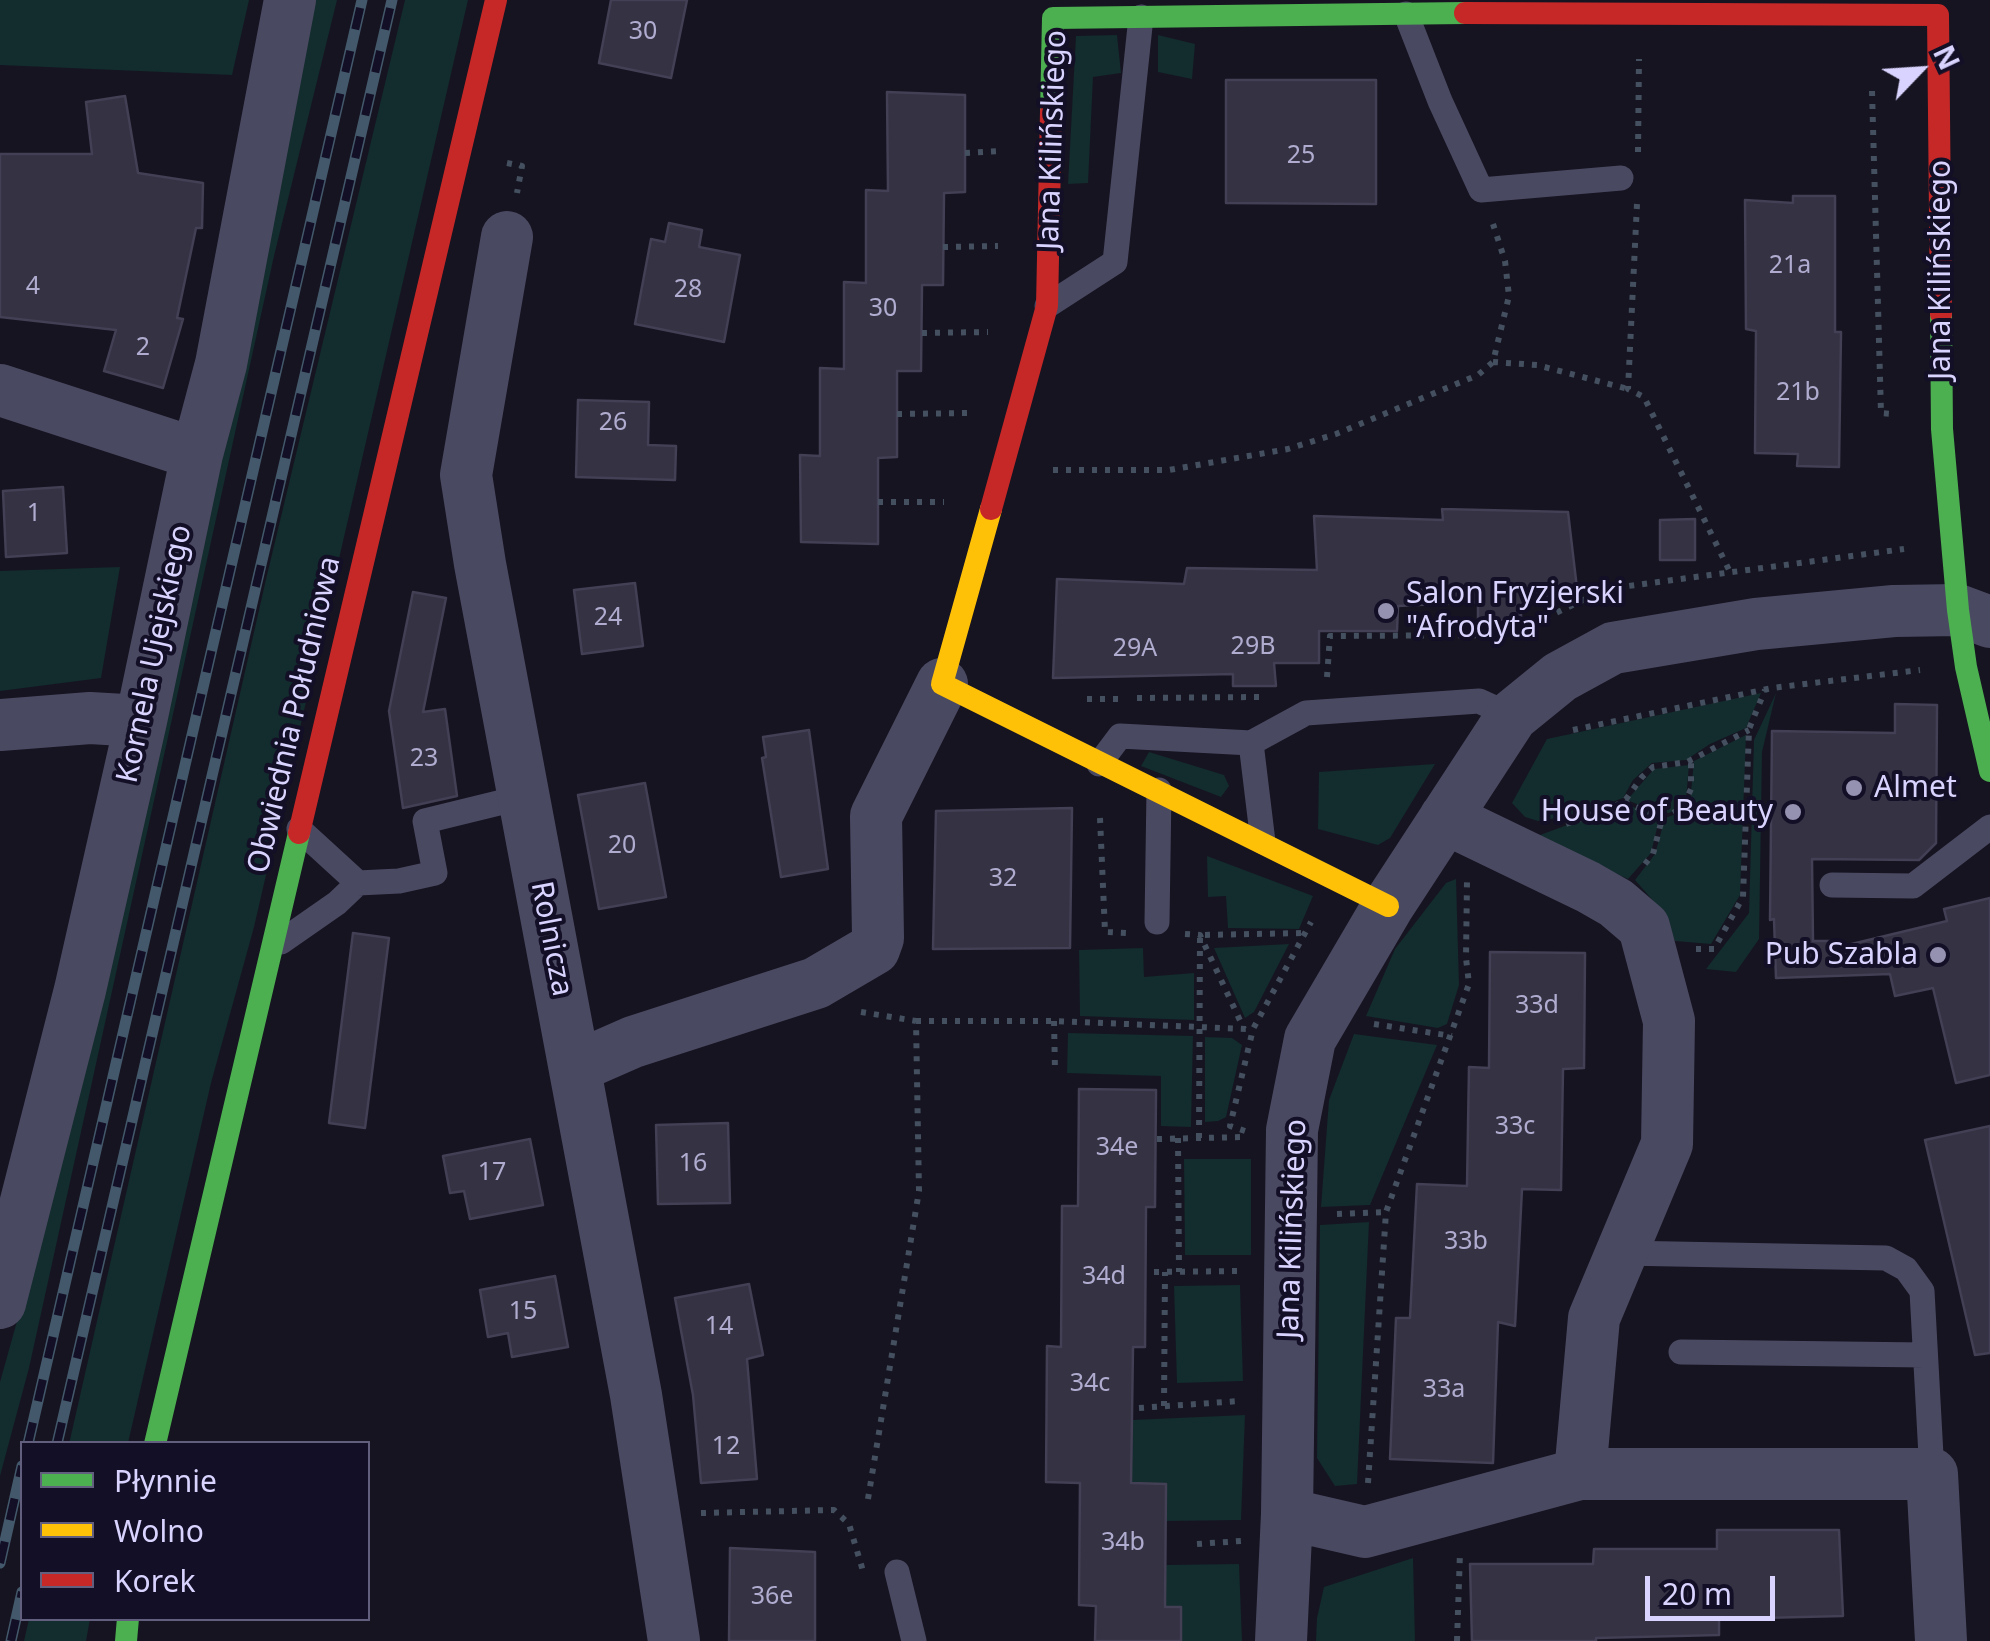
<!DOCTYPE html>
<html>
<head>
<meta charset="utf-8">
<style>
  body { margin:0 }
  #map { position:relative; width:1990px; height:1641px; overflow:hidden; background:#161421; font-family:"Noto Sans",sans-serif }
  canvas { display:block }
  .legend { position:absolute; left:20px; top:1441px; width:350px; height:180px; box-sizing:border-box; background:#130f26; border:2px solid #625e7d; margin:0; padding:12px 18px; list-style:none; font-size:30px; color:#d9d4ff }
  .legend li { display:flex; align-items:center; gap:20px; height:50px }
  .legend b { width:50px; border:2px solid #625e7d }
  .north { position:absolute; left:1870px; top:20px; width:100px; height:100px; -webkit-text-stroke:8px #130f26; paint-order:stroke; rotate:65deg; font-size:28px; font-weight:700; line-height:40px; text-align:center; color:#d9d4ff }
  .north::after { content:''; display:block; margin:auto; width:35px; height:45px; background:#d9d4ff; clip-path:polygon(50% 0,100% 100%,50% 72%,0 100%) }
  .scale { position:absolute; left:1645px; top:1576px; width:130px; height:45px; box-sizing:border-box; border:5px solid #d9d4ff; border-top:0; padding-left:12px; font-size:30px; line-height:35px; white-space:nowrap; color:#d9d4ff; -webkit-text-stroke:8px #130f26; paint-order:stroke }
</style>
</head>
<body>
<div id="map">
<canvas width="1990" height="1641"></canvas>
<ul class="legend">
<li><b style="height:12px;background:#4caf50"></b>Płynnie</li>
<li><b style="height:12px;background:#ffc107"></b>Wolno</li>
<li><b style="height:12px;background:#c62828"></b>Korek</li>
</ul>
<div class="north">N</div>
<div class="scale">20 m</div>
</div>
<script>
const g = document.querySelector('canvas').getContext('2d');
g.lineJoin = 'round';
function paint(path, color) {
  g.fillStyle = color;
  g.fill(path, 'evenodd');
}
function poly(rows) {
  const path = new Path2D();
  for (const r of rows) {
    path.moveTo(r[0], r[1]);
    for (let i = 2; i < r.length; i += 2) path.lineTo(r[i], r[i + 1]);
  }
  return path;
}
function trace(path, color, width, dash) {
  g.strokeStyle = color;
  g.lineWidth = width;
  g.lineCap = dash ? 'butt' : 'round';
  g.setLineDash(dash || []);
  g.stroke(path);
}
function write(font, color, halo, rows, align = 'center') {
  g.font = font + ' "Noto Sans",sans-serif';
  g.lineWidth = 8;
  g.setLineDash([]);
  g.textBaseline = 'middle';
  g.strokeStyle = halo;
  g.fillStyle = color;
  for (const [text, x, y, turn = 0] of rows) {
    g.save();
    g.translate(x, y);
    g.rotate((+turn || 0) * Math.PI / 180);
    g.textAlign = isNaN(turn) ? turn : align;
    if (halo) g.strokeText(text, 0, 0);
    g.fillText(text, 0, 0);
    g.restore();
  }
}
paint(poly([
  [0,0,249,0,232,75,0,65],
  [311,0,337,0,274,256,29,1368,0,1476,0,1382,26,1289],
  [405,0,468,0,254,927,211,1083,128,1443,69,1444,267,575],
  [1117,35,1121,73,1093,77,1088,183,1068,184,1076,36],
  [1158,35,1195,44,1192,79,1158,72],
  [120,567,101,678,0,691,0,571],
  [1761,693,1746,728,1710,744,1686,760,1652,763,1633,780,1623,798,1576,815,1538,821,1525,817,1512,803,1547,739],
  [1776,693,1762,752,1759,939,1736,972,1706,969,1749,913,1754,740],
  [1746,735,1740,895,1711,944,1675,941,1655,903,1635,880,1655,854,1665,818,1684,811,1690,802,1694,761],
  [1149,752,1224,775,1229,786,1221,797,1141,766],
  [1435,764,1390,838,1378,845,1318,829,1319,772],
  [1689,765,1686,800,1679,808,1669,813,1654,811,1627,800,1654,769],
  [1624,804,1660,816,1651,853,1628,879,1507,825,1540,835],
  [1207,856,1313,896,1299,929,1228,928,1226,896,1208,897],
  [1456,879,1459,985,1447,1024,1438,1028,1366,1016,1395,949,1446,883],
  [1289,944,1254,1012,1245,1018,1214,948],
  [1143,948,1144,977,1194,973,1194,1020,1080,1016,1079,950],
  [1068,1033,1193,1036,1191,1127,1161,1126,1161,1076,1067,1073],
  [1354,1034,1437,1045,1370,1205,1321,1207,1329,1100],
  [1205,1037,1232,1038,1242,1045,1226,1117,1218,1121,1205,1122],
  [1184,1159,1251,1159,1251,1255,1185,1255],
  [1369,1222,1357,1484,1335,1486,1317,1458,1320,1225],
  [1240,1285,1243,1381,1177,1383,1174,1286],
  [1245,1415,1241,1520,1166,1521,1166,1484,1131,1483,1132,1420],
  [1413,1558,1415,1641,1316,1641,1317,1618,1324,1587],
  [1239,1564,1242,1641,1181,1641,1181,1607,1165,1607,1165,1565],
  [29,1619,90,1619,86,1641,24,1641]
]), '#132c2d');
const building = poly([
  [611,0,687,0,671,78,599,63,611,0],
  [1226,80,1376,80,1376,204,1226,203,1226,80],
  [887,92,965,95,965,192,944,193,943,285,922,285,921,371,897,371,897,457,878,458,878,544,801,542,800,455,820,456,820,368,844,369,844,282,866,283,866,190,888,191,887,92],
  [125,96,138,173,203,183,202,228,196,228,177,318,183,319,163,388,104,371,116,330,0,317,0,154,92,154,86,102,125,96],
  [1793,196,1835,196,1835,332,1841,332,1839,467,1797,466,1798,454,1755,453,1756,331,1746,329,1745,200,1793,203,1793,196],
  [669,223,702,230,699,247,740,255,724,342,635,324,651,239,665,242,669,223],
  [578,400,649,402,648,445,676,446,675,480,576,477,578,400],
  [63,487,67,553,6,557,3,491,63,487],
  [1442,509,1568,512,1578,597,1521,604,1521,620,1478,620,1478,602,1398,606,1397,631,1319,631,1319,663,1274,663,1276,686,1233,686,1233,674,1053,678,1057,579,1184,584,1187,568,1317,570,1314,516,1443,520,1442,509],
  [1695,519,1695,560,1660,560,1660,520,1695,519],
  [635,583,643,646,582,654,574,590,635,583],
  [413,592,446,598,423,712,445,709,457,796,403,808,389,711,413,592],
  [1895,704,1937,705,1936,843,1919,860,1812,859,1813,941,1839,941,1831,949,1947,921,1944,909,1990,898,1990,1075,1956,1083,1933,988,1895,996,1890,974,1776,978,1774,919,1770,920,1772,731,1895,733,1895,704],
  [809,730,828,869,781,877,762,758,766,757,763,737,809,730],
  [645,783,666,897,599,909,578,795,645,783],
  [1072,808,1070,948,933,949,936,811,1072,808],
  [353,933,389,938,365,1128,329,1123,353,933],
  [1490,952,1585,953,1584,1068,1563,1069,1561,1190,1522,1189,1515,1326,1498,1322,1493,1463,1390,1459,1396,1318,1410,1318,1417,1184,1467,1186,1469,1067,1489,1068,1490,952],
  [1079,1089,1156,1090,1155,1207,1146,1207,1145,1347,1133,1347,1131,1483,1166,1484,1165,1607,1181,1607,1181,1641,1095,1641,1096,1606,1079,1605,1080,1483,1046,1482,1047,1346,1061,1347,1062,1206,1078,1206,1079,1089],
  [728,1123,730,1203,658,1204,656,1125,728,1123],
  [1990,1126,1990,1353,1975,1355,1925,1140,1990,1126],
  [530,1139,543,1205,470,1219,464,1191,450,1193,443,1156,530,1139],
  [555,1276,568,1347,512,1357,508,1333,488,1337,480,1290,555,1276],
  [749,1284,763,1355,747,1359,757,1479,701,1483,693,1395,675,1298,749,1284],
  [1717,1530,1839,1530,1843,1616,1719,1619,1719,1635,1596,1638,1596,1641,1472,1641,1470,1564,1593,1564,1594,1549,1717,1549,1717,1530],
  [730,1548,815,1552,815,1641,729,1641,730,1548]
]);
paint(building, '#343243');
trace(building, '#433f54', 2.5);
trace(poly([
  [1872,91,1881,413,1893,414],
  [1638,152,1639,59],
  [965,153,1001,151],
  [507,163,522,166,517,193],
  [1637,204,1628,389,1644,397,1731,574],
  [943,247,998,246],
  [922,333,988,332],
  [1493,362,1537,365,1628,389],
  [897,414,968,413],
  [1053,470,1169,470,1288,449,1336,434,1478,375,1493,362,1509,296,1505,261,1493,224],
  [878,502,944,502],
  [1327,677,1330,636,1510,635,1606,589,1904,549],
  [1137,698,1259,697],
  [1087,699,1119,699],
  [1573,730,1772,688,1920,670],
  [1624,802,1653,814,1669,815,1682,808,1691,789,1691,761],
  [1100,818,1105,932,1128,933],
  [1566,824,1624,802,1642,777,1653,767,1687,762,1749,730],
  [1645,864,1653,854,1663,815],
  [1185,934,1200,935,1244,1029],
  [1696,949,1714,949,1743,897,1749,729,1765,690],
  [861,1012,916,1021,919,1191,867,1505],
  [916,1021,1054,1021,1247,1029],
  [1054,1021,1055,1070],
  [1374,1024,1452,1036],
  [1245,1131,1230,1126,1253,1029,1311,922],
  [1178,1138,1179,1272],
  [1199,1138,1200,935,1305,933],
  [1157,1139,1244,1137],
  [1337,1214,1386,1212],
  [1154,1272,1243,1271],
  [1164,1406,1165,1272],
  [1139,1408,1240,1401],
  [1368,1483,1386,1212,1469,984,1466,958,1467,881],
  [701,1513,834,1510,849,1524,863,1571],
  [1197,1544,1241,1541],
  [1457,1641,1460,1552]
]), '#44505f', 6, [5, 8]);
trace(poly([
  [1406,14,1440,101,1481,190,1621,178],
  [1047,306,1115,262,1141,17],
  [1251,743,1263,842],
  [1099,764,1120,736,1251,743,1306,713,1479,701,1512,716],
  [299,829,358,883],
  [1832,885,1913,886,1990,827],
  [1157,922,1159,790],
  [281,942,337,903,358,883,399,881,435,873,425,821,523,797],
  [1621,1253,1886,1258,1906,1269,1922,1291,1932,1474],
  [1681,1352,1925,1355],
  [897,1572,914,1641]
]), '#4a4962', 25);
trace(poly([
  [507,237,466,475,480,564,636,1395,674,1641],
  [0,390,197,454],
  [0,725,90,718,141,721],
  [1445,818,1588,887,1616,903,1644,927,1669,1021,1667,1144,1594,1318,1580,1474],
  [576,1067,633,1042,816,983,874,949,878,938,876,816,942,684],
  [0,1303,80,990,141,721,197,454,221,364,290,0],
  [1287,1514,1365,1532,1580,1474,1932,1474,1941,1641],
  [1281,1641,1287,1514,1292,1130,1310,1039,1388,906,1512,716,1560,677,1613,648,1756,624,1894,611,1958,610,1990,622]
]), '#4a4962', 52);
trace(poly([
  [1051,112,1053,18,1465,13],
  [1941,314,1942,429,1958,610,1966,667,1990,771],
  [155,1444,299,833],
  [126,1641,128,1618]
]), '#4caf50', 22);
trace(poly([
  [991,509,942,684,1388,906]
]), '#ffc107', 22);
trace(poly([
  [1465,13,1938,15,1941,314],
  [991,509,1047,306,1051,112],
  [299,833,496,0]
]), '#c62828', 22);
const rail = poly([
  [28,1444,362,0],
  [57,1444,392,0],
  [0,1563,22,1466],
  [11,1641,22,1592]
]);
trace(rail, '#43596b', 11);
trace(rail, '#130f26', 8, [22]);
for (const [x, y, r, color] of [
  [1386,611,10,"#9591b1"],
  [1854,788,10,"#9591b1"],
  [1793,812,10,"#9591b1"],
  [1938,955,10,"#9591b1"]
]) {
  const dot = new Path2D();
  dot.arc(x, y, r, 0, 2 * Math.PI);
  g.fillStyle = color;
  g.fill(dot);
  trace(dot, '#130f26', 4);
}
write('25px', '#b0acd0', null, [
  ["30",643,32],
  ["25",1301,156],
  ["21a",1790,266],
  ["4",33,287],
  ["28",688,290],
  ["30",883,309],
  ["2",143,348],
  ["21b",1798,393],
  ["26",613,423],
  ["1",34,514],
  ["24",608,618],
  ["29B",1253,647],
  ["29A",1135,649],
  ["23",424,759],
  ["20",622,846],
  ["32",1003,879],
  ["33d",1537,1006],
  ["33c",1515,1127],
  ["34e",1117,1148],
  ["16",693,1164],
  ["17",492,1173],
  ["33b",1466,1242],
  ["34d",1104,1277],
  ["15",523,1312],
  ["14",719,1327],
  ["34c",1090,1384],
  ["33a",1444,1390],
  ["12",726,1447],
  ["34b",1123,1543],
  ["36e",772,1597]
]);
write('30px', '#d9d4ff', '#130f26', [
  ["Jana Kilińskiego",1053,140,-88],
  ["Jana Kilińskiego",1941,270,-90],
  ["Kornela Ujejskiego",155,654,-78],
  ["Obwiednia Południowa",295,715,-77],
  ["Rolnicza",551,939,79],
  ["Jana Kilińskiego",1293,1229,-88]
]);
write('30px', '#d9d4ff', '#130f26', [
  ["Salon Fryzjerski",1406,594],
  ["\"Afrodyta\"",1406,628],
  ["Almet",1874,788],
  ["House of Beauty",1773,812,"right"],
  ["Pub Szabla",1918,955,"right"]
], 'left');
</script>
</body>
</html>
